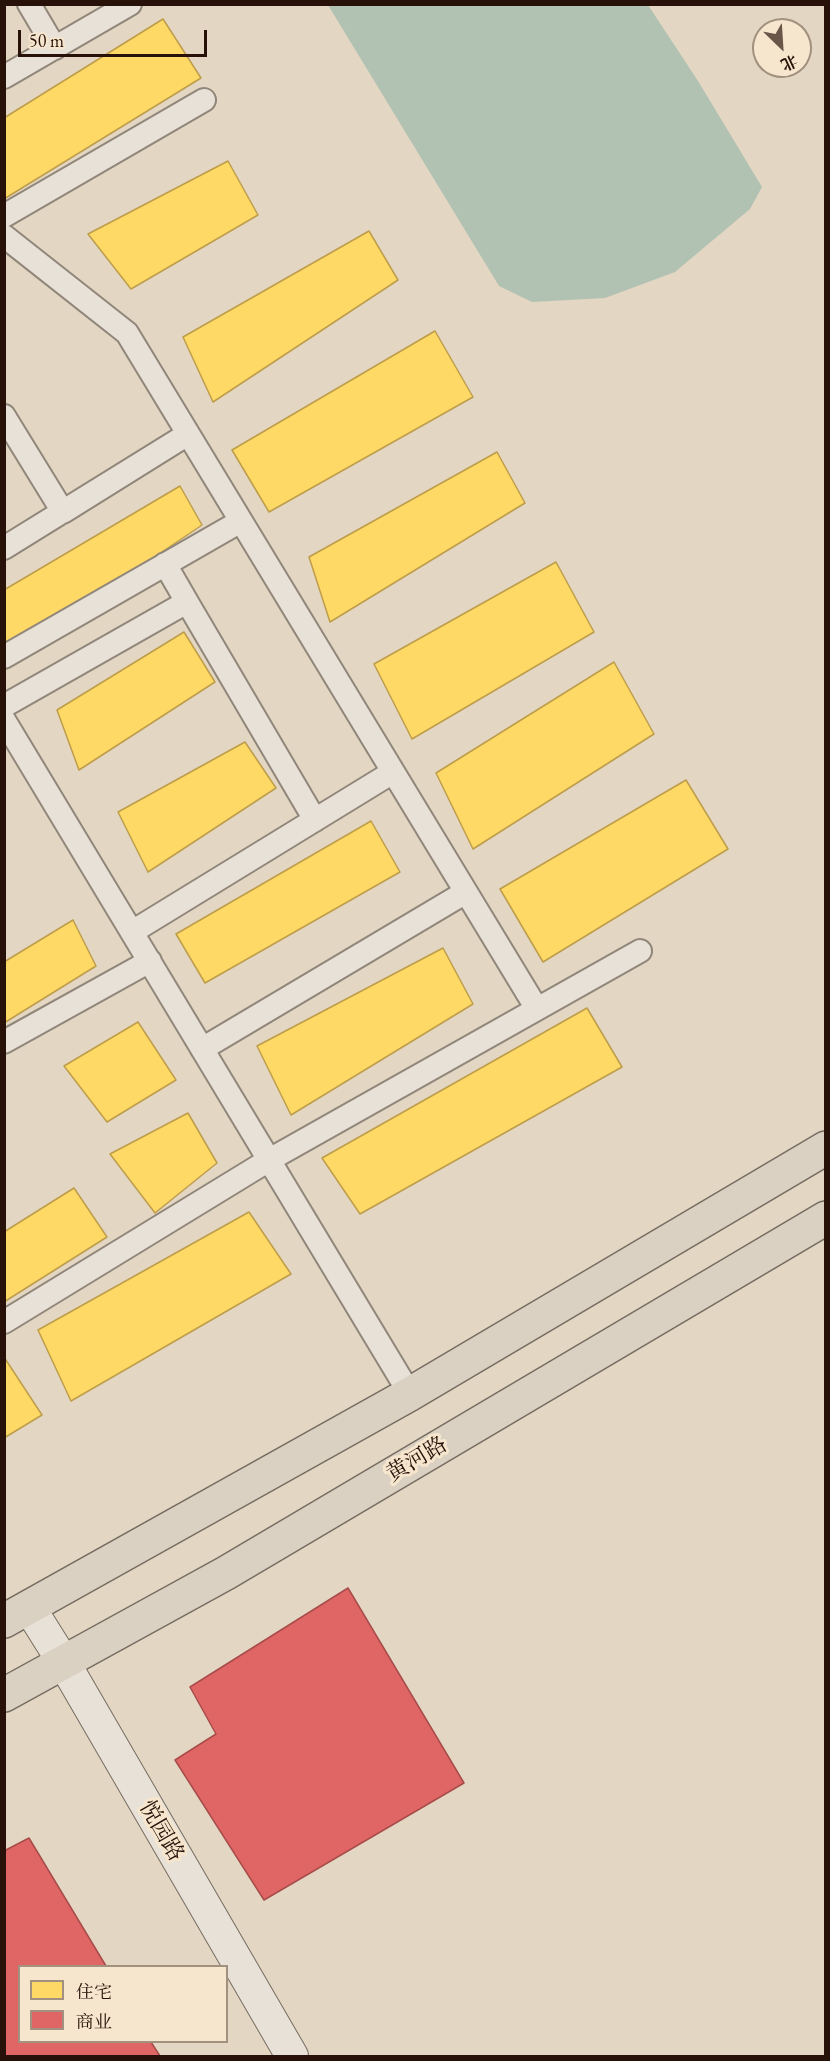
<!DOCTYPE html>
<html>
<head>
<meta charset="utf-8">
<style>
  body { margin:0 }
  #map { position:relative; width:830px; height:2061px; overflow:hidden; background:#e3d6c2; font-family:"EB Garamond","Noto Serif SC",serif }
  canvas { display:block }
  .frame { position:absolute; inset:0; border:6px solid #271108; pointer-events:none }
  .legend { position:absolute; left:18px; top:1965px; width:210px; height:78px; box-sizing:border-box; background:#f6e6ce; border:2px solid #a3917f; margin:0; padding:8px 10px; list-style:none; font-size:18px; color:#271108 }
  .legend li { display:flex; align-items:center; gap:12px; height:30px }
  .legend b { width:30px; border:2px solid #a3917f }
  .north { position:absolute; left:752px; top:18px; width:60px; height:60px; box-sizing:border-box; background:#f6e6ce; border:2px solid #a3917f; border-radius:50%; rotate:155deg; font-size:16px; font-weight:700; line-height:24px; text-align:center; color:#271108 }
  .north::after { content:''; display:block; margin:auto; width:21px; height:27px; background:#695649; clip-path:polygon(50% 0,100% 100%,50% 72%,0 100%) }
  .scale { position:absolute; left:18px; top:30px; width:189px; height:27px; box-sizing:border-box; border:3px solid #271108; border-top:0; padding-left:8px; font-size:18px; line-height:21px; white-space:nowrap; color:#271108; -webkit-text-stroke:4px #f6e6ce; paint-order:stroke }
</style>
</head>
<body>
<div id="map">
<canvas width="830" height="2061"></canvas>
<div class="frame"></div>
<ul class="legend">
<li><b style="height:16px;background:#ffd966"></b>住宅</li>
<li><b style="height:16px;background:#e06666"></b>商业</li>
</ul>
<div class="north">北</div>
<div class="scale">50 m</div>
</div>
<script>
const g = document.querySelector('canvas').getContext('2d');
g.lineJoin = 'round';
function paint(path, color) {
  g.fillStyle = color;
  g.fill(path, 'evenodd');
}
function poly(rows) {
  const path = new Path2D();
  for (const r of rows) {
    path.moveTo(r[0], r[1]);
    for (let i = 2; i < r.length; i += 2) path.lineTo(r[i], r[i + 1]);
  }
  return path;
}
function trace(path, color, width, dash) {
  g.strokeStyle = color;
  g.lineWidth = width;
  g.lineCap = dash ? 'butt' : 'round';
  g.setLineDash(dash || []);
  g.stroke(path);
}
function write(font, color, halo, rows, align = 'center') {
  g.font = font + ' "EB Garamond","Noto Serif SC",serif';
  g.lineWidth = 6;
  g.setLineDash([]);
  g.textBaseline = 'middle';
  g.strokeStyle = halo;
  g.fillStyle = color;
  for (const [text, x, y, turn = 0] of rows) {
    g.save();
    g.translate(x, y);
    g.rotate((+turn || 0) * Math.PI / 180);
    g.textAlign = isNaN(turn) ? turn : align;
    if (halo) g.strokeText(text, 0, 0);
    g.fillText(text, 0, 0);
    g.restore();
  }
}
paint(poly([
  [328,5,648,5,698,81,762,187,750,209,675,272,605,298,532,302,499,286]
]), '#b1c2b3');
const homes = poly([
  [163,19,201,78,4,199,4,118,163,19],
  [228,161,258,215,131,289,88,234,228,161],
  [369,231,398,280,213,402,183,337,369,231],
  [435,331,473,397,269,512,232,450,435,331],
  [497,452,525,503,330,622,309,557,497,452],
  [180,486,202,525,12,653,4,637,4,590,180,486],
  [556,562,594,632,412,739,374,664,556,562],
  [184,632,215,682,79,770,57,710,184,632],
  [614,662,654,734,473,849,436,773,614,662],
  [245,742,276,788,148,872,118,812,245,742],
  [686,780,728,849,543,962,500,889,686,780],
  [371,821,400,872,205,983,176,934,371,821],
  [73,920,96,966,4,1023,4,962,73,920],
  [443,948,473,1004,291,1115,257,1046,443,948],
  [587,1008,622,1067,360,1214,322,1158,587,1008],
  [138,1022,176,1080,107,1122,64,1066,138,1022],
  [188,1113,217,1163,155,1213,110,1154,188,1113],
  [74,1188,107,1237,4,1302,4,1232,74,1188],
  [249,1212,291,1274,71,1401,38,1330,249,1212],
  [4,1357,42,1415,4,1438,4,1357]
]);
paint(homes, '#ffd966');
trace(homes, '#be9d4a', 1.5);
const shops = poly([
  [348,1588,464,1783,264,1900,175,1760,216,1734,190,1687,348,1588],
  [29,1838,106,1966,20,1966,20,2042,151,2042,160,2056,4,2056,4,1851,29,1838]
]);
paint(shops, '#e06666');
trace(shops, '#a84c4a', 1.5);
const street = poly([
  [29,4,55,48],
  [4,77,130,4],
  [4,216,204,100],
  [4,236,127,333,537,1009],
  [4,416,63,512],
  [4,548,188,434,63,512],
  [165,564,187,602],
  [4,657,241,521],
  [4,706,187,602,315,820],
  [4,720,410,1394],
  [132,932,393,772],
  [4,1042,150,961],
  [202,1049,466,892],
  [4,1322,269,1160,640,951]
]);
const secondary = poly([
  [29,1607,64,1663,292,2056]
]);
const primary = poly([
  [4,1621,410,1394,826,1148],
  [4,1695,226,1573,826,1218]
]);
trace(street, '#90867a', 26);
trace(secondary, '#766c61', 34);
trace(primary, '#766c61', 36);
trace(street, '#e8e1d7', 22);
trace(secondary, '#e8e1d7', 32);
trace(primary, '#dbd1c2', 33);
write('22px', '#271108', '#f6e6ce', [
  ["黄河路",417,1460,-31],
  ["悦园路",161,1831,60]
]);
</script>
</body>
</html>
